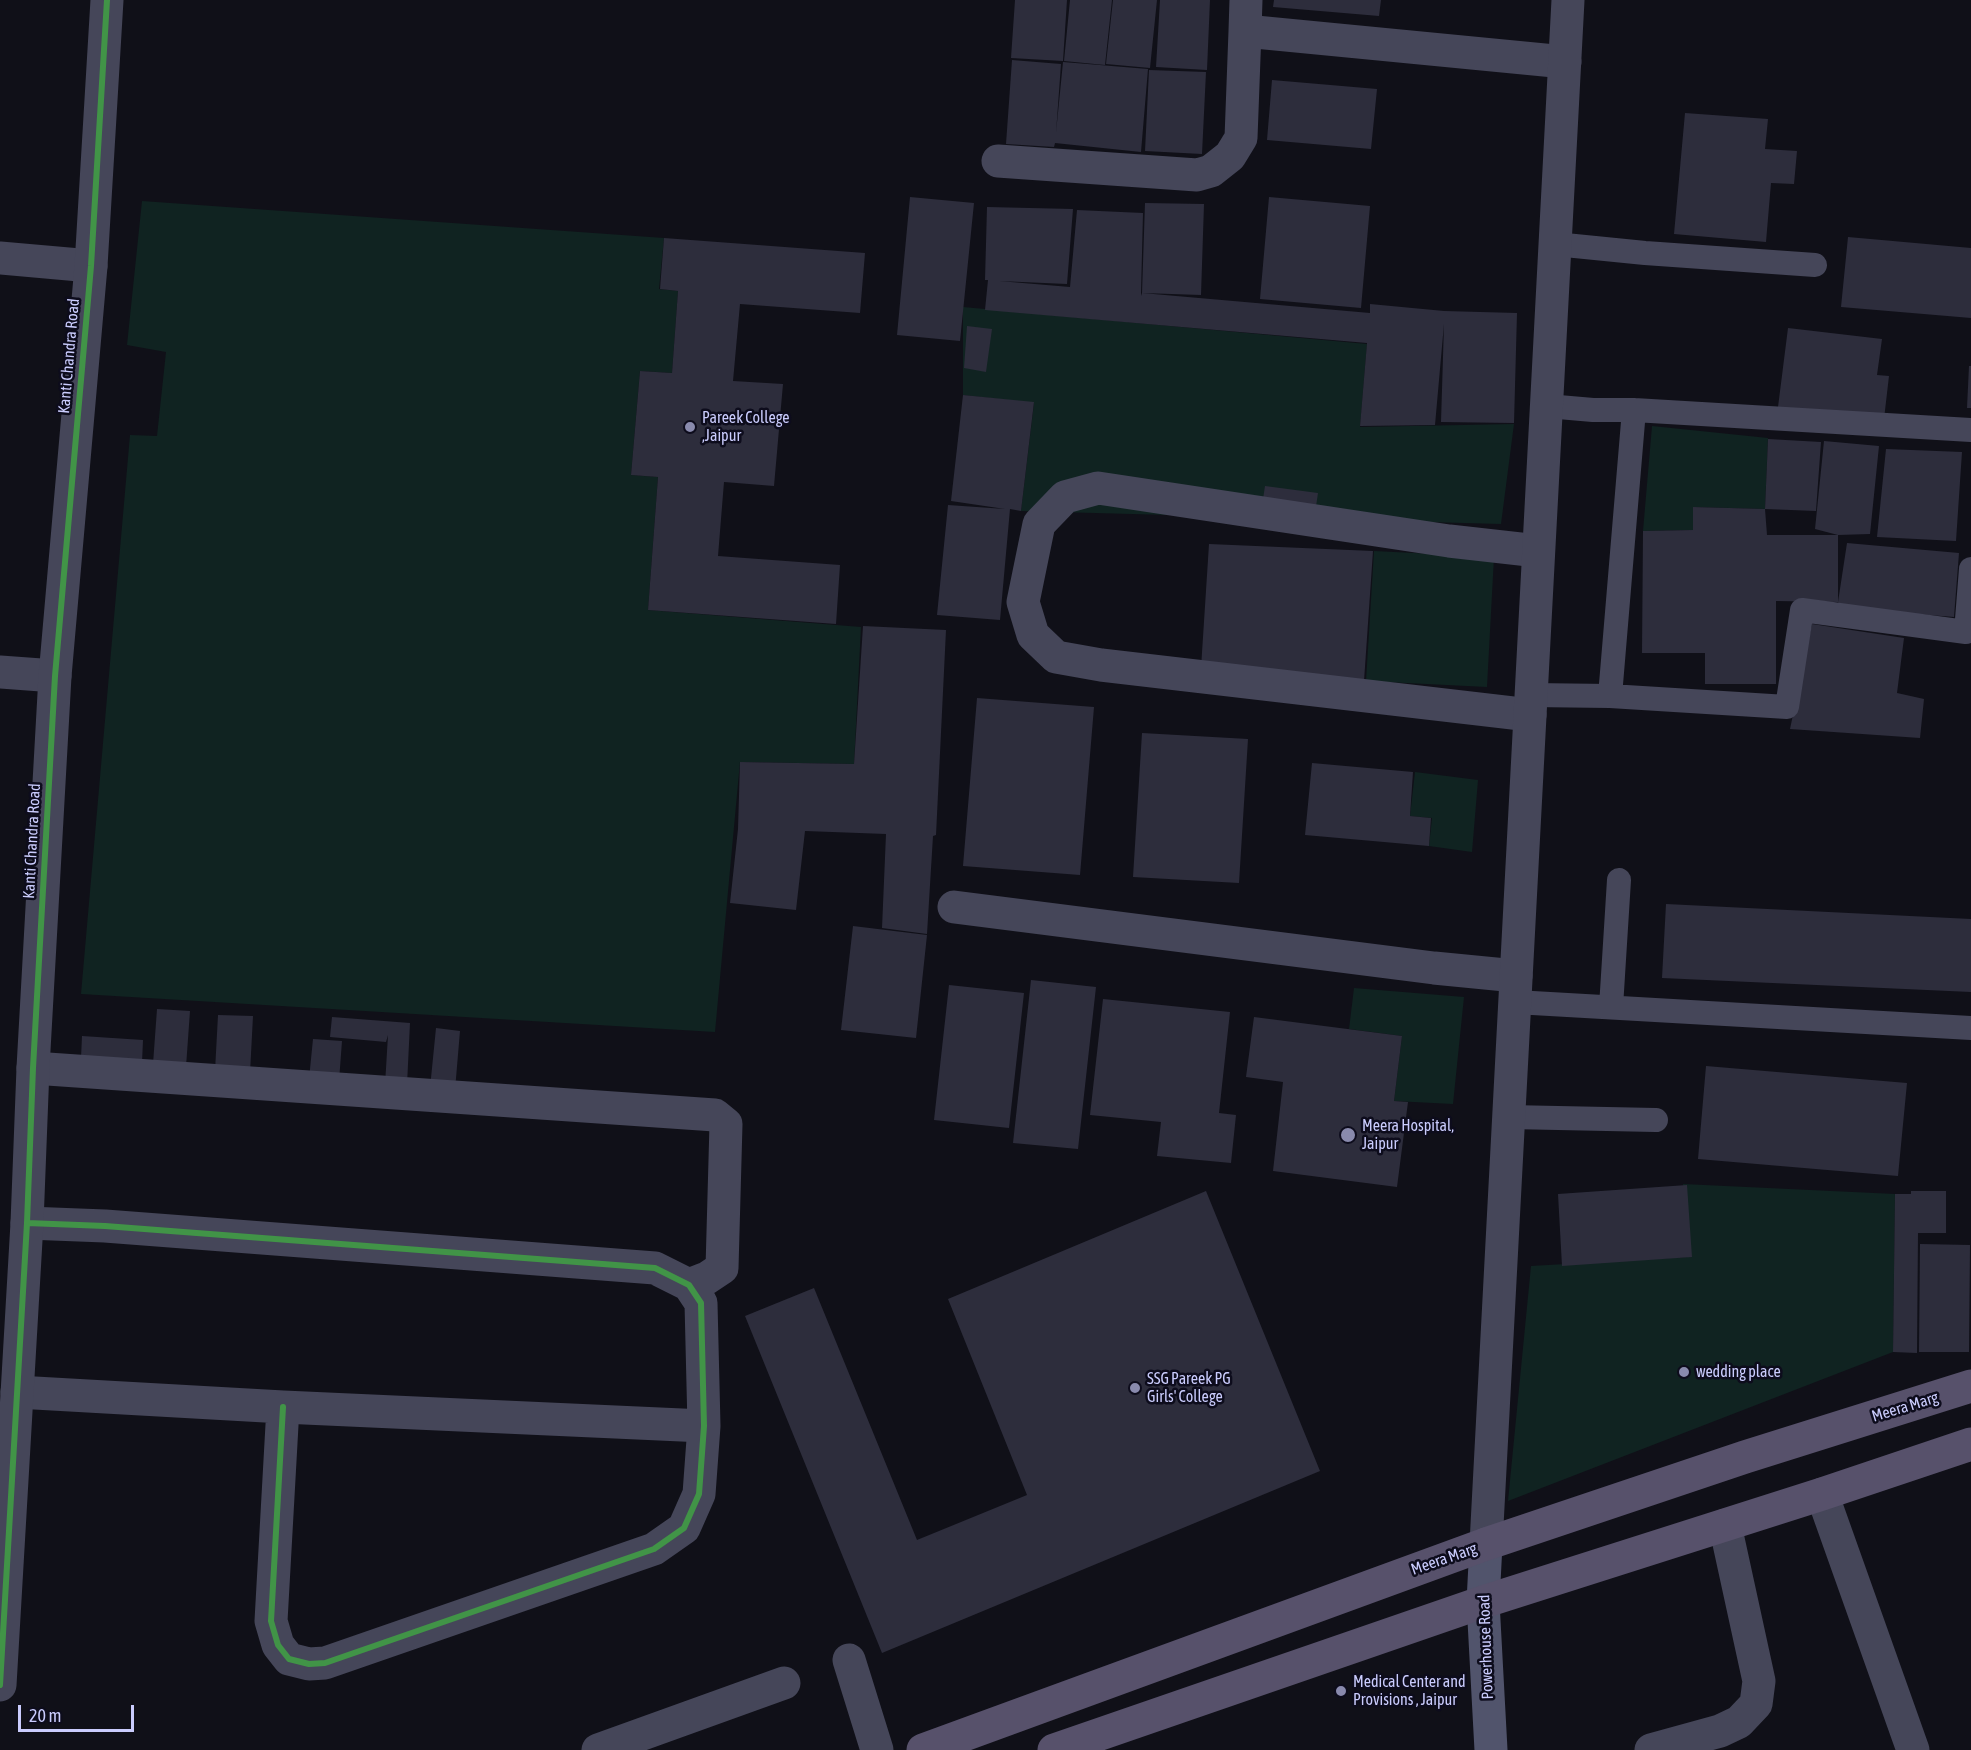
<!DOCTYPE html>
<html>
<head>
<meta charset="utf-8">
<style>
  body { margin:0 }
  #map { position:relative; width:1971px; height:1750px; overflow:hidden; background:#101018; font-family:"Asap Condensed",sans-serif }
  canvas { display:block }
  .scale { position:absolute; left:18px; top:1705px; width:116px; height:27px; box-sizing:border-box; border:3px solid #caccfd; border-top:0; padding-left:8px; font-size:18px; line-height:21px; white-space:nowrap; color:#caccfd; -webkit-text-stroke:4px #0d0c1c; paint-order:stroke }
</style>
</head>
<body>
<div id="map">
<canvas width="1971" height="1750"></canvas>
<div class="scale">20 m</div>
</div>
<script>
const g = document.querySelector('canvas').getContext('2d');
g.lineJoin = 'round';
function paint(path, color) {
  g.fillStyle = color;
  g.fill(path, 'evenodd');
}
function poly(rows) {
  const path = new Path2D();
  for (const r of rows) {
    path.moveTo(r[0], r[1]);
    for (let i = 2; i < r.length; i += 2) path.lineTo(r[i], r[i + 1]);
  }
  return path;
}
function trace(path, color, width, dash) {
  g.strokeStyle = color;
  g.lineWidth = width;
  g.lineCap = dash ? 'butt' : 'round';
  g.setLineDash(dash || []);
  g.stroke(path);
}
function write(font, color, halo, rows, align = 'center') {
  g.font = font + ' "Asap Condensed",sans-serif';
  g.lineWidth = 5;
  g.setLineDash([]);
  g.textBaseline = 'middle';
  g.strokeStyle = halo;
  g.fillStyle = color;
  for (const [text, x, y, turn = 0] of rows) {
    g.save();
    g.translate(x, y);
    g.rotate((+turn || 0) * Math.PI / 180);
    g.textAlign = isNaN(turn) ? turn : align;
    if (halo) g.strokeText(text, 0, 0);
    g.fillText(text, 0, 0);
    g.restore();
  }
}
paint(poly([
  [142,201,664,238,659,289,678,291,672,373,640,371,631,475,658,477,648,610,861,627,854,764,740,762,715,1032,81,994,130,435,157,436,166,352,127,345],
  [963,307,1367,344,1360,427,1514,424,1501,524,1021,511,1034,403,963,395],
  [1652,426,1768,438,1765,509,1693,507,1693,530,1643,531],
  [1374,551,1494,557,1487,687,1366,681],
  [1415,772,1478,780,1472,852,1429,846,1432,818,1410,816],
  [1354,988,1464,997,1453,1104,1394,1101,1402,1036,1349,1029],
  [1683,1184,1895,1194,1893,1352,1508,1501,1531,1266,1688,1257]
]), '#102321');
paint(poly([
  [1015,0,1067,0,1063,61,1011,58],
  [1070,0,1112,0,1105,65,1064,61],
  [1113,0,1157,0,1150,68,1106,64],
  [1160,0,1210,0,1207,70,1156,67],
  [1274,0,1381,0,1379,16,1273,7],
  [1012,60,1061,64,1056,133,1063,62,1148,69,1141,152,1055,143,1054,147,1006,144],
  [1149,70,1206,72,1202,154,1145,151],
  [1272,80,1377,89,1371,149,1267,140],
  [1685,113,1768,119,1765,149,1797,151,1794,184,1771,183,1766,242,1674,234],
  [910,197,974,203,960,341,897,335],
  [1269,197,1370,206,1361,308,1260,299],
  [1145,203,1204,204,1201,295,1142,293],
  [987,207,1073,209,1067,284,999,281,1070,287,1077,210,1143,213,1141,293,1138,293,1141,293,1141,296,1142,293,1370,313,1370,304,1444,311,1517,313,1514,423,1441,422,1444,324,1435,425,1360,426,1367,343,985,310,988,280,985,280],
  [1848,237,1971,248,1971,318,1841,307],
  [664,238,865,253,860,313,740,304,733,381,783,384,774,486,724,482,718,556,840,565,836,624,648,610,658,477,631,475,640,371,672,373,678,291,660,289],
  [967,326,992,329,986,372,964,368],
  [1788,328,1882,339,1877,375,1889,376,1884,419,1778,407],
  [1969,366,1971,366,1971,408,1967,408],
  [963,395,1034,402,1021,511,1010,509,1000,620,937,615,948,505,1005,509,951,501],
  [1768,439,1821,442,1816,511,1765,509],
  [1824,441,1879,446,1870,534,1838,535,1815,529],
  [1886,449,1962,452,1956,541,1877,537],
  [1265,486,1318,493,1314,520,1261,512],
  [1693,507,1765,509,1767,535,1838,535,1838,602,1776,601,1776,684,1705,684,1705,653,1642,653,1643,531,1693,530],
  [1847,543,1959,553,1954,617,1842,608,1838,602],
  [1209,544,1373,551,1364,681,1201,668],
  [1812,624,1904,638,1897,693,1924,699,1920,738,1790,729],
  [863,626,946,630,936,835,933,836,927,934,882,928,886,834,805,831,796,910,730,903,738,829,740,762,854,764],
  [977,698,1094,707,1080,875,963,866],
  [1142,733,1248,739,1239,883,1133,877],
  [1312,763,1413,772,1410,816,1431,818,1429,846,1305,835],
  [1666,904,1971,919,1971,992,1662,978],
  [853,926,927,935,916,1038,841,1030],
  [1031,980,1096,987,1078,1149,1013,1143],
  [949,985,1024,993,1009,1128,934,1120],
  [1103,999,1230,1012,1219,1113,1236,1115,1231,1163,1157,1156,1161,1122,1090,1115],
  [157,1009,190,1011,186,1067,153,1064],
  [218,1015,253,1016,250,1073,215,1071],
  [332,1017,410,1023,407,1085,385,1085,388,1035,386,1042,330,1037],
  [1254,1017,1402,1036,1394,1101,1408,1102,1397,1187,1273,1171,1283,1082,1246,1077],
  [436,1028,460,1031,455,1090,430,1088],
  [82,1036,143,1040,142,1063,81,1058],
  [313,1039,342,1041,339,1081,309,1079],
  [1706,1066,1907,1083,1898,1176,1698,1159],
  [1687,1185,1692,1257,1562,1266,1558,1194],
  [1206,1191,1320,1471,882,1653,745,1316,814,1288,917,1540,1027,1495,948,1299],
  [1911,1191,1946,1191,1946,1233,1918,1233,1917,1353,1893,1352,1895,1194,1911,1194],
  [1920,1244,1970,1245,1969,1352,1919,1352]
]), '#2d2d3c');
trace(poly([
  [1555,244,1645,253,1815,265],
  [1547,406,1593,410,1634,410,1971,430],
  [1531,695,1610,696,1787,707,1802,610,1966,632,1971,569],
  [1610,696,1634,410],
  [1515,1002,1971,1028],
  [1611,1007,1619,880],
  [1509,1117,1656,1120]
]), '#454659', 24);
trace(poly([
  [1245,31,1246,0],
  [998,161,1197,175,1211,171,1230,156,1241,138,1245,31,1565,62],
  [0,258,91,266],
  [0,672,55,676],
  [1530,715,1101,665,1056,657,1033,635,1023,602,1039,524,1065,497,1098,488,1449,541,1538,551],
  [954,907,1434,968,1516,976],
  [33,1068,715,1115,726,1124,722,1268,707,1278,689,1285],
  [27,1223,105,1226,655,1268,689,1285,701,1303,704,1426,699,1494,684,1528,654,1549,325,1663,309,1664,289,1659,278,1645,271,1621,283,1407],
  [17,1392,283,1407,704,1426],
  [1822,1494,1913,1750],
  [849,1660,877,1750],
  [598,1750,784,1683],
  [1651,1750,1720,1731,1739,1722,1756,1704,1759,1681,1725,1525]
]), '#454659', 33);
trace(poly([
  [1486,1544,1568,0],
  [0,1685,27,1223,33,1068,55,676,91,266,107,0]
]), '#454659', 33);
trace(poly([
  [1486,1544,1483,1602,1491,1750]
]), '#51546c', 33);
trace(poly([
  [923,1750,1486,1544,1745,1457,1971,1386],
  [1054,1750,1483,1602,1822,1494,1971,1444]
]), '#57516b', 33);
trace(poly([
  [27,1223,105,1226,655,1268,689,1285,701,1303,704,1426,699,1494,684,1528,654,1549,325,1663,309,1664,289,1659,278,1645,271,1621,283,1407],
  [0,1685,27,1223,33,1068,55,676,91,266,107,0]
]), '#419447', 6);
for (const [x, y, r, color] of [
  [690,427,6,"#898aad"],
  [1348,1135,8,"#898aad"],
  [1684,1372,6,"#898aad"],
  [1135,1388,6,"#898aad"],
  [1341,1691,6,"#898aad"]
]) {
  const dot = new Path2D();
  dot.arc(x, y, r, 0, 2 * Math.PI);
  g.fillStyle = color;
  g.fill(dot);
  trace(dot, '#0d0c1c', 2);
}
write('16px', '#caccfd', '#0d0c1c', [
  ["Kanti Chandra Road",69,356,-85],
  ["Kanti Chandra Road",32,841,-87],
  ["Meera Marg",1905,1407,-17],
  ["Meera Marg",1444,1559,-19],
  ["Powerhouse Road",1486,1647,-92]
]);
write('16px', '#caccfd', '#0d0c1c', [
  ["Pareek College",702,418],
  [",Jaipur",702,436],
  ["Meera Hospital,",1362,1126],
  ["Jaipur",1362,1144],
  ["wedding place",1696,1372],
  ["SSG Pareek PG",1147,1379],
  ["Girls' College",1147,1397],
  ["Medical Center and",1353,1682],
  ["Provisions , Jaipur",1353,1700]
], 'left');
</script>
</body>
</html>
